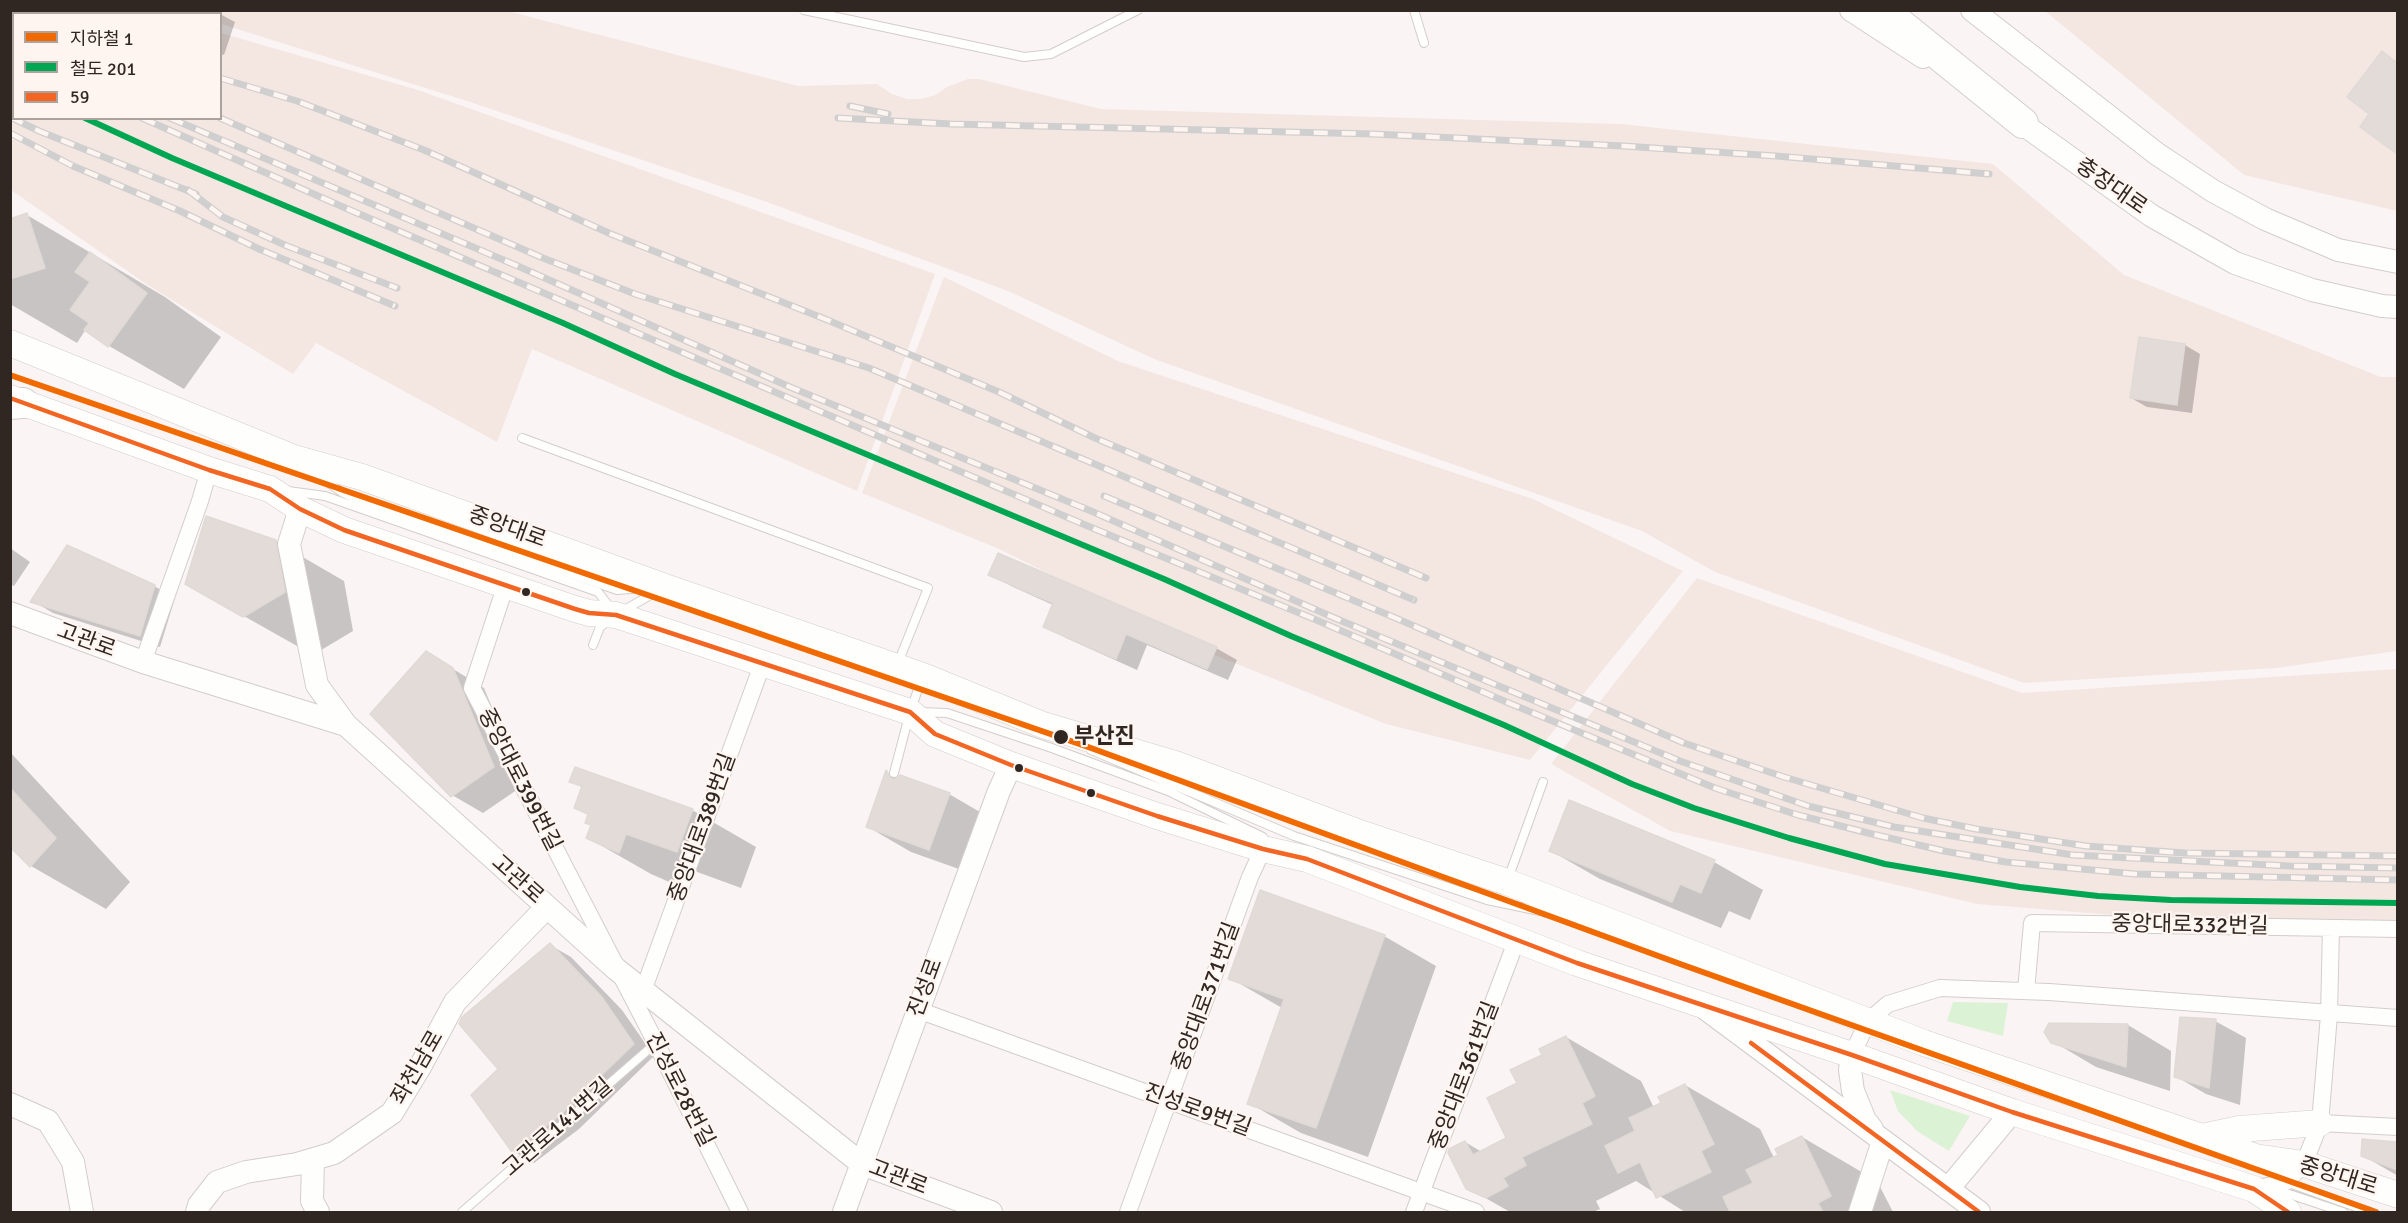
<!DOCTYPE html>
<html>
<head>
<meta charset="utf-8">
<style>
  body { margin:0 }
  #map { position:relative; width:2408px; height:1223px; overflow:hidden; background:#faf5f4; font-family:Signika,"Noto Sans KR",sans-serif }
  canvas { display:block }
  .frame { position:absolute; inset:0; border:12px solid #302723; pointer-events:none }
  .legend { position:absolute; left:12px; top:12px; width:210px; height:108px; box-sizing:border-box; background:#fef4f0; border:2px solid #aca29e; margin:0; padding:8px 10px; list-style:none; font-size:18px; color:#302723 }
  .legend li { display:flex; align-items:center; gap:12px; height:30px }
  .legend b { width:30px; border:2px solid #aca29e }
</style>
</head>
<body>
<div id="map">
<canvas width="2408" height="1223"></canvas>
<div class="frame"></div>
<ul class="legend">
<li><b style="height:8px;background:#f06a00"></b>지하철 1</li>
<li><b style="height:8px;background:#00a651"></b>철도 201</li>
<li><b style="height:8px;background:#f26522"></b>59</li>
</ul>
</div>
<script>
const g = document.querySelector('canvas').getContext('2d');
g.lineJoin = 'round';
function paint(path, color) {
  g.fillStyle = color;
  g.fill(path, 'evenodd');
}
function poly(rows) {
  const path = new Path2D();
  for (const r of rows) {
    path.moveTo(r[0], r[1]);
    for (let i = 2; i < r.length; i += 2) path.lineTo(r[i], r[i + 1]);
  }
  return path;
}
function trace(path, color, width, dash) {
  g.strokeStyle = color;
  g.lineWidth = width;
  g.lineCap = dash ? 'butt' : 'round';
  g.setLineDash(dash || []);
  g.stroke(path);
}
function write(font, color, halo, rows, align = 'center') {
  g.font = font + ' Signika,"Noto Sans KR",sans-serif';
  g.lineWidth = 4.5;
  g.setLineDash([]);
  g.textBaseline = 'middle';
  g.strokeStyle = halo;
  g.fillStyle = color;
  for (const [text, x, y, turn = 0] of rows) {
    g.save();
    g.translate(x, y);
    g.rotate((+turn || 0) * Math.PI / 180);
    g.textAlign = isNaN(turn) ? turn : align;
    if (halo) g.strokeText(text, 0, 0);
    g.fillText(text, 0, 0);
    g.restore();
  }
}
paint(poly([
  [11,10,144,10,155,13,14,14,14,118,220,118,221,33,415,89,935,274,857,491,532,349,497,442,316,343,293,374,146,284,11,190],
  [178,11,507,11,798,86,877,84,892,94,907,99,921,99,935,95,947,87,968,79,979,79,1101,109,1621,124,1993,164,2124,275,2381,377,2397,377,2397,651,2276,668,2024,683,1715,572,1642,531,1154,359,1008,291,764,201,467,101,221,24,220,14,188,13],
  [2045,11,2397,11,2397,211,2244,175],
  [944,277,1118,361,1533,499,1683,571,1530,760,1386,724,1202,650,999,549,862,493],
  [1697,578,2022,693,2397,669,2397,938,1977,904,1670,831,1551,764]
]), '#f4e7e2');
paint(poly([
  [1953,1002,2008,1003,2003,1036,1947,1021],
  [1890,1090,1970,1116,1949,1151,1917,1131,1898,1111]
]), '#dbf2d4');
paint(poly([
  [159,10,211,10,220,14,158,14],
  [220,14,235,22,224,55,220,54],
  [2382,53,2397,62,2398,153,2362,126,2371,113],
  [27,215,165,297,221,337,184,389,109,346,86,329,77,343,10,304,10,220],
  [2140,338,2185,345,2200,354,2192,413,2147,407,2131,398],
  [275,541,344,581,353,631,313,655,187,584],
  [10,548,30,562,14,586,10,584],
  [990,574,1216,648,1237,660,1228,680,1147,645,1137,670,1066,638,1045,626,1053,605,1011,586],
  [154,586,175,598,160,647,53,613,33,601],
  [427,653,484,688,524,785,483,813,452,795],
  [10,752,130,882,106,909,31,866,10,845],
  [887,772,898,779,949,794,992,819,973,874,911,852,868,827],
  [571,781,692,810,756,847,741,888,689,869,683,888,651,874,588,838,592,826,586,822,589,815,575,807,583,788],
  [1551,851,1714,862,1763,890,1750,920,1729,911,1721,928,1600,879],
  [1384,936,1436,966,1368,1157,1301,1133,1249,1103,1282,1008,1230,978],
  [550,945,571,957,622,1010,654,1056,579,1129,534,1163,513,1151],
  [2215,1021,2246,1038,2240,1105,2206,1094,2175,1076],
  [2128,1025,2171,1051,2170,1091,2096,1067,2052,1041],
  [1566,1037,1641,1081,1654,1108,1685,1085,1760,1129,1774,1158,1802,1137,1877,1181,1893,1212,1685,1212,1636,1181,1596,1201,1600,1209,1593,1212,1510,1212,1468,1188,1465,1142,1482,1152,1508,1139,1519,1084,1544,1056],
  [2364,1140,2398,1143,2398,1176,2362,1155]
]), '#0003');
const building = poly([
  [2382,51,2397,63,2397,154,2360,127,2369,114,2347,97,2382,51],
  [27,213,45,268,10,279,10,219,27,213],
  [90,252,147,293,108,347,84,330,89,323,70,310,90,282,75,272,90,252],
  [2139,337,2185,344,2177,405,2130,398,2139,337],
  [206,516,276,540,285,592,243,617,185,584,206,516],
  [67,545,155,585,140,636,30,602,67,545],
  [998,553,1217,647,1207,669,1126,634,1116,659,1043,627,1053,603,988,575,998,553],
  [426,651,453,668,494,767,451,797,370,714,426,651],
  [575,767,693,809,677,852,626,834,619,853,586,838,591,825,585,823,588,814,574,808,582,786,569,782,575,767],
  [886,770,892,779,896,779,900,775,950,793,929,850,866,827,886,770],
  [10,788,56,838,30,867,10,847,10,788],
  [1569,800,1715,860,1701,893,1680,884,1672,902,1549,851,1569,800],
  [1260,890,1385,935,1316,1128,1247,1104,1284,999,1228,979,1260,890],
  [550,943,601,996,634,1044,558,1117,512,1152,471,1095,498,1069,459,1024,462,1017,550,943],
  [2180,1017,2216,1019,2209,1088,2174,1077,2180,1017],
  [2049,1023,2128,1024,2126,1067,2051,1043,2044,1032,2049,1023],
  [1566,1036,1595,1096,1582,1103,1592,1124,1522,1157,1526,1165,1503,1178,1508,1186,1486,1198,1466,1189,1448,1153,1449,1149,1465,1141,1473,1155,1506,1138,1487,1098,1517,1083,1510,1070,1542,1055,1539,1049,1566,1036],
  [1685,1084,1714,1144,1701,1151,1711,1172,1656,1198,1640,1162,1618,1173,1605,1146,1635,1131,1629,1118,1661,1103,1658,1097,1685,1084],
  [1802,1136,1831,1196,1818,1203,1823,1212,1730,1212,1723,1197,1753,1183,1746,1170,1778,1155,1775,1149,1802,1136],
  [2362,1139,2397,1142,2397,1170,2361,1156,2362,1139]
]);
paint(building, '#e2dbd8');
trace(building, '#e0dad7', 1.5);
const lane = poly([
  [804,10,1024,57,1051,54,1138,10],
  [1414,10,1424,43],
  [522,438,928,588,898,663],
  [316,474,343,493,358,500,617,590,643,588],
  [288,491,325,496,598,592,612,610],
  [621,612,659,590],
  [593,645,600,627,608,621],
  [919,712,947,713,1049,747,1168,791,1263,837],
  [1091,750,1294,836,1487,900,1564,916],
  [894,773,910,712,922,678],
  [1508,879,1543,782],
  [2267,1167,2286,1182,2370,1212],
  [2272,1192,2289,1194,2343,1212],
  [462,1212,656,1043]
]);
const street = poly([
  [506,584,472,688,656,1043,740,1212],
  [143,662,200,501,209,470],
  [643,991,762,665],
  [2026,991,2032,923,2398,929],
  [918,1010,1476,1212],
  [1852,1055,1868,1021,1888,1004,1940,988,2049,992,2398,1018],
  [2320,1123,2398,1127],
  [2254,1189,2286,1182,2304,1164,2320,1123,2329,1015,2331,928],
  [1128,1212,1250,877,1263,849],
  [1414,1212,1517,939]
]);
const secondary = poly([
  [1851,10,1923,57],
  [1972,10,2157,154,2213,191,2265,219,2338,250,2398,262],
  [2010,115,2152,216,2235,263,2312,290,2382,306,2398,307],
  [300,509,289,544,317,685,346,725],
  [10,613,143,662,346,725,616,969,862,1164,991,1212],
  [1706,1009,1979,1212],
  [1852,1055,1850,1070,1853,1091,1865,1120,1872,1129],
  [10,1104,48,1121,73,1162,82,1212],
  [313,1160,312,1201,318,1212],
  [1948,1189,2012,1112],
  [197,1212,199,1205,217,1182,246,1172,297,1164,334,1153,392,1113,421,1065,455,1002,547,907],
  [844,1212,999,791,1011,765],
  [1860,1212,1883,1141]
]);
const primary = poly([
  [10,343,294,458,362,477,665,587,923,676,1043,725,1175,764,1357,832,1507,882,1924,1043,2202,1137,2255,1157,2304,1164,2398,1195],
  [10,398,209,470,270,489,300,509,344,530,575,609,589,613,616,615,910,712,935,734,1011,765,1157,816,1263,849,1307,859,1577,963,1852,1055,2012,1112,2254,1189,2288,1212],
  [2202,1137,2239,1129,2320,1123]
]);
const highway = poly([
  [1883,10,2023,123],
  [10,404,23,403]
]);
trace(lane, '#d3cdca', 10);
trace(street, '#d3cdca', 18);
trace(secondary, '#d3cdca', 24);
trace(primary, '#d3cdca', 27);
trace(highway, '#d3cdca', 32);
trace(lane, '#fefefd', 8);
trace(street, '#fefefd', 16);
trace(secondary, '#fefefd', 22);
trace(primary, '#fefefd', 26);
trace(highway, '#fefefd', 30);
const rail = poly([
  [21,10,28,14],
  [10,24,14,25],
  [10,46,14,47],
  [10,59,14,61],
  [220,78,297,101,424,150,611,234,825,319,999,392,1095,438,1426,578],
  [850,106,888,114],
  [10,117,39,131,196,194],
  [142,118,343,207,1090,527,1314,619,1504,701,1715,788,1798,815,1868,833,1944,851,2006,862,2135,874,2398,880],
  [170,118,520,267,790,387,1091,511,1337,619,1680,761,1808,806,1894,827,2073,855,2289,866,2398,868],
  [220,118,543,258,635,294,869,368,1414,600],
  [838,118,951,124,1373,134,1623,146,1776,156,1989,174],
  [10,133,73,166,180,211,259,249,395,306],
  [188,190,223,217,287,246,397,288],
  [1104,496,1398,619,1684,743,1784,777,1923,818,1976,829,2086,846,2185,853,2398,856]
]);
trace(rail, '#d0cfcf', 7);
trace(rail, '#fef4f0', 4.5, [14]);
trace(poly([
  [10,398,209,470,270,489,300,509,344,530,575,609,589,613,616,615,910,712,935,734,1011,765,1157,816,1263,849,1307,859,1577,963,1852,1055,2012,1112,2254,1189,2288,1212],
  [1751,1043,1979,1212]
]), '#f26522', 4.5);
trace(poly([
  [85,118,172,158,563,323,675,374,1164,579,1291,636,1504,725,1632,784,1694,808,1789,838,1885,864,2020,887,2098,896,2171,900,2398,903]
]), '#00a651', 6);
trace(poly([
  [10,375,1091,748,1683,965,2376,1212]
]), '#f06a00', 6);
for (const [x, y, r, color] of [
  [526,592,5,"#302723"],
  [1061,737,8,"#302723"],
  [1019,768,5,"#302723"],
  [1091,793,5,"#302723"]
]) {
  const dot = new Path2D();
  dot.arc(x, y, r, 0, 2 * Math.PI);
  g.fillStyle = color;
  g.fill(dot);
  trace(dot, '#fef4f0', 2);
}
write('22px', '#302723', '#fef4f0', [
  ["충장대로",2111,187,35],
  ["중앙대로",507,528,20],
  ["고관로",86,641,20],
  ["중앙대로399번길",519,780,63],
  ["중앙대로389번길",703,828,-70],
  ["고관로",517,880,42],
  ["중앙대로332번길",2190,926,1],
  ["진성로",926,988,-70],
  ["중앙대로371번길",1207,997,-70],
  ["좌천남로",418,1068,-60],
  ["중앙대로361번길",1465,1076,-69],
  ["진성로28번길",679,1090,63],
  ["진성로9번길",1197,1111,20],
  ["고관로141번길",558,1128,-41],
  ["중앙대로",2338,1177,17],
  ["고관로",898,1178,21]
]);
write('bold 22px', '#302723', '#fef4f0', [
  ["부산진",1074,737]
], 'left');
</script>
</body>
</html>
